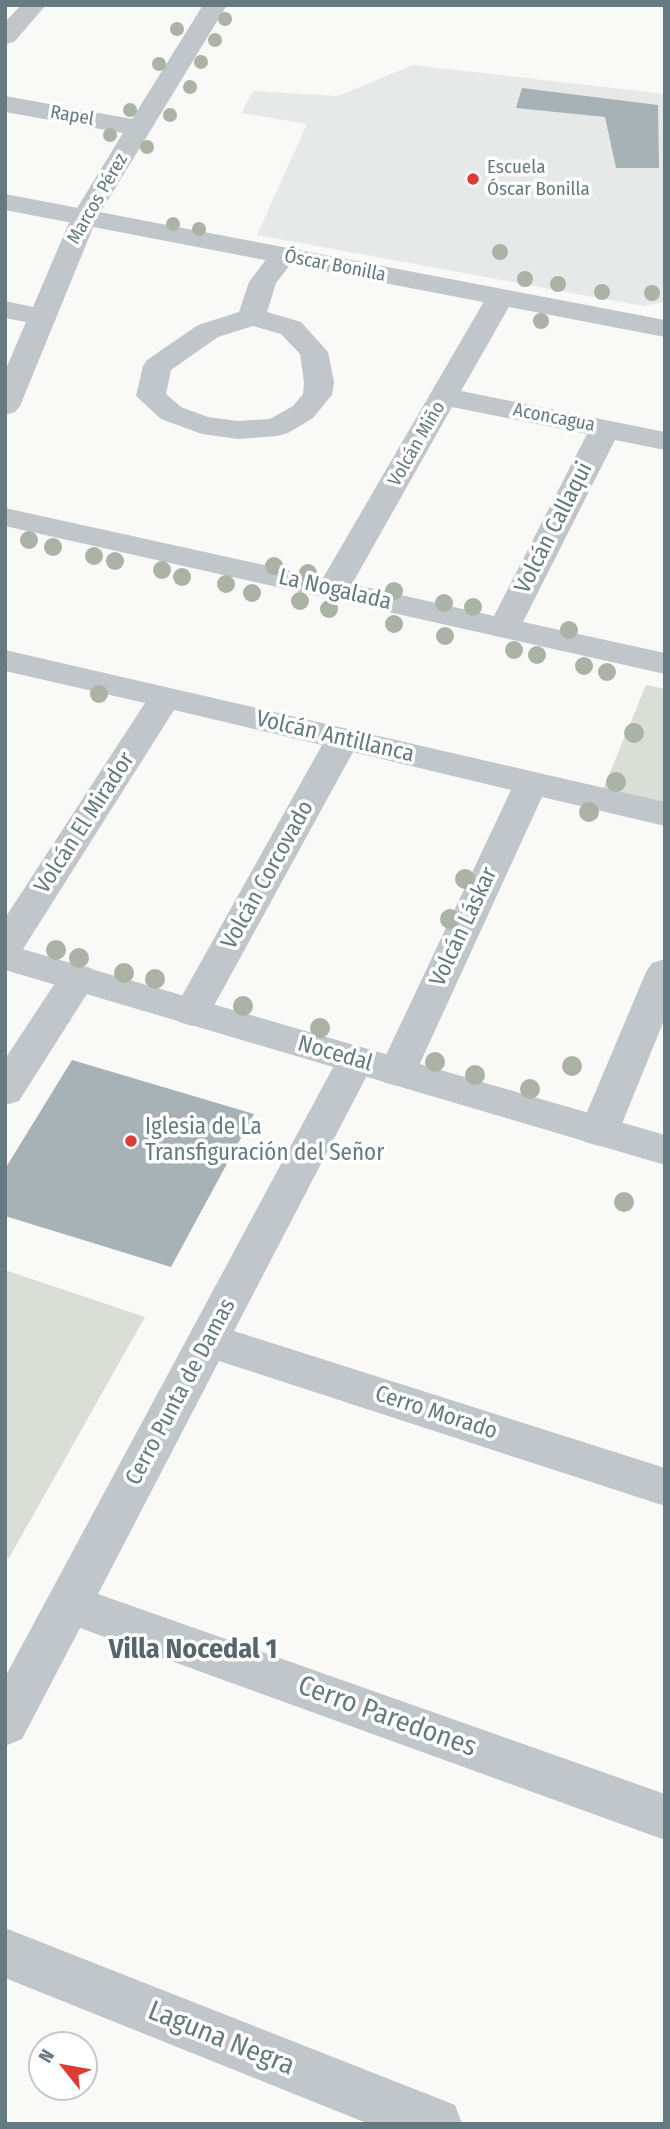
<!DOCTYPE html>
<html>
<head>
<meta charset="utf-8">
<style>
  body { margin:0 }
  #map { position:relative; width:670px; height:2129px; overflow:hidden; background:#f9f9f7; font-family:"Fira Sans Condensed",sans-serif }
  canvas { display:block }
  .frame { position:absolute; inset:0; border:7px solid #657a81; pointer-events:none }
  .north { position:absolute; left:28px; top:2031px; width:70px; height:70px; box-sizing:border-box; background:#fff; border:2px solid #c1cacd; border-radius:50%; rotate:301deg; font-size:19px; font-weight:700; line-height:28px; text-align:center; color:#657a81 }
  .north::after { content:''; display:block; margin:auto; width:24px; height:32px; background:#de3c32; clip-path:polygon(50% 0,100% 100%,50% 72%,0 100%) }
</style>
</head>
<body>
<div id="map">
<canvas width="670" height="2129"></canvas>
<div class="frame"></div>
<div class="north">N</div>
</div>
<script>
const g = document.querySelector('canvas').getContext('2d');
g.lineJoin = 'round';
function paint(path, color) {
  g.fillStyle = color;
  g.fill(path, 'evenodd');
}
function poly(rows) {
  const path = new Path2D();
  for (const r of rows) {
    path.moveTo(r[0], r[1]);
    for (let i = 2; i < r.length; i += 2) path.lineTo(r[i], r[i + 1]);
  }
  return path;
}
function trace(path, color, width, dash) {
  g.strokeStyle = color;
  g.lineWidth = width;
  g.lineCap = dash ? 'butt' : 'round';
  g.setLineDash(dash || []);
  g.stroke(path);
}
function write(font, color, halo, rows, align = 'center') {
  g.font = font + ' "Fira Sans Condensed",sans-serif';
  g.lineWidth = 7;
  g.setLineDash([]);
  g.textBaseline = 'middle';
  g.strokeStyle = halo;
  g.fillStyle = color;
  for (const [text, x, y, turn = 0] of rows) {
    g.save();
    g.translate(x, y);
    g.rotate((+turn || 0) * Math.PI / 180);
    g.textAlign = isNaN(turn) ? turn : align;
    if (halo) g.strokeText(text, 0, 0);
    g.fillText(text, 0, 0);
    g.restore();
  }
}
paint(poly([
  [413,65,665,94,665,302,643,306,257,235,307,124,241,113,253,91,338,96]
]), '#e7e9e8');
paint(poly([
  [646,685,665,689,665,804,602,792],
  [5,1270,145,1317,9,1558,5,1557]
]), '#daded6');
paint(poly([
  [522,88,658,105,659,168,616,168,605,117,516,108],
  [72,1060,254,1114,171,1267,5,1216,5,1169]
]), '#a7b2b6');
paint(poly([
  [21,5,46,5,14,42,5,44,5,22,21,5],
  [203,5,227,5,97,218,20,406,15,412,5,415,5,371,26,322,5,318,5,301,33,307,71,218,123,133,5,112,5,96,132,119,203,5],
  [283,248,293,250,297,256,276,283,267,312,301,322,328,352,334,382,332,395,327,401,313,418,288,433,277,436,238,439,202,434,161,419,136,396,143,366,147,360,198,325,239,312,249,282,273,250,283,248],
  [253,326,281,334,300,354,304,382,303,394,293,406,270,419,238,421,208,417,181,407,166,394,171,370,218,337,253,326],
  [500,290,510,292,514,298,461,391,665,432,665,450,615,440,523,622,665,653,665,674,5,526,5,508,323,578,486,298,490,292,500,290],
  [452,407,587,434,494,616,352,584,452,407],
  [5,650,665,802,665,826,542,797,416,1072,411,1082,397,1086,383,1082,378,1072,511,790,353,752,205,1022,192,1026,179,1022,173,1012,322,745,174,710,18,957,5,961,5,918,145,703,5,671,5,650],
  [665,959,665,1018,619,1131,613,1142,599,1146,585,1142,579,1131,646,972,652,963,665,959],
  [78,965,91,968,97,978,19,1101,5,1105,5,1059,65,968,78,965],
  [356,1046,370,1050,375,1060,234,1331,665,1468,665,1506,219,1361,98,1594,665,1794,665,1840,80,1628,22,1739,5,1746,5,1677,337,1060,342,1050,356,1046],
  [5,1928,455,2105,462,2124,369,2124,5,1978,5,1928]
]), '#c0c6c9');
paint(poly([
  [5,194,665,320,665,337,5,210,5,194],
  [5,944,665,1135,665,1165,5,970,5,944]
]), '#c0c6c9');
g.fillStyle = '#abb3a6';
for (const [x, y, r] of [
  [225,19,7],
  [177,29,7],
  [215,40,7],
  [201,62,7],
  [159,64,7],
  [190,87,7],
  [130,110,7],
  [170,115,7],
  [110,135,7],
  [147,147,7],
  [173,224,7],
  [199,229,7],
  [500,252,8],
  [525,279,8],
  [558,284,8],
  [602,292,8],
  [652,293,8],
  [541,321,8],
  [29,540,9],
  [53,547,9],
  [94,556,9],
  [115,561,9],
  [274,566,9],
  [162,570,9],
  [308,573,9],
  [182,577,9],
  [226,584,9],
  [394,591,9],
  [252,593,9],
  [300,601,9],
  [444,603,9],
  [473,607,9],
  [329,609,9],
  [394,624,9],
  [569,630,9],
  [445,636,9],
  [514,650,9],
  [537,655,9],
  [584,666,9],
  [607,672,9],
  [99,694,9],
  [634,733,10],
  [616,782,10],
  [589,812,10],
  [465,879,10],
  [450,919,10],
  [56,950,10],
  [79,958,10],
  [124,973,10],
  [155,979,10],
  [243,1006,10],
  [320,1028,10],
  [435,1062,10],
  [572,1066,10],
  [475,1075,10],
  [530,1089,10],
  [624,1202,10]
]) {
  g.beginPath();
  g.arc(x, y, r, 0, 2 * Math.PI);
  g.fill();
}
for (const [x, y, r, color] of [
  [473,179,7,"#de3c32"],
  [131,1141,7,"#de3c32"]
]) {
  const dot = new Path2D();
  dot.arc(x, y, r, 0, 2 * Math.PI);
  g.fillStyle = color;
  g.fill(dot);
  trace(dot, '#fff', 2.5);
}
write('19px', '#657a81', '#fff', [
  ["Rapel",72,116,10],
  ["Marcos Pérez",98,199,-60],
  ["Óscar Bonilla",335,266,11],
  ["Aconcagua",554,418,11],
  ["Volcán Miño",417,444,-60]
]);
write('19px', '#657a81', '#fff', [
  ["Escuela",487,168],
  ["Óscar Bonilla",487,190]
], 'left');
write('23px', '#657a81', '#fff', [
  ["Volcán Callaqui",554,528,-63],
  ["La Nogalada",335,590,13],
  ["Volcán Antillanca",335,737,13],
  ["Volcán El Mirador",85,823,-57],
  ["Volcán Corcovado",268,875,-61],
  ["Volcán Láskar",464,927,-65],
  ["Nocedal",335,1054,16],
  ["Cerro Punta de Damas",181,1392,-62],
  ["Cerro Morado",436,1413,18]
]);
write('23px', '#657a81', '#fff', [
  ["Iglesia de La",145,1128],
  ["Transfiguración del Señor",145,1154]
], 'left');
write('bold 28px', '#57666c', '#fff', [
  ["Villa Nocedal 1",193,1650]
]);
write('28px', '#657a81', '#fff', [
  ["Cerro Paredones",387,1717,20],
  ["Laguna Negra",221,2039,22]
]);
</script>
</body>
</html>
